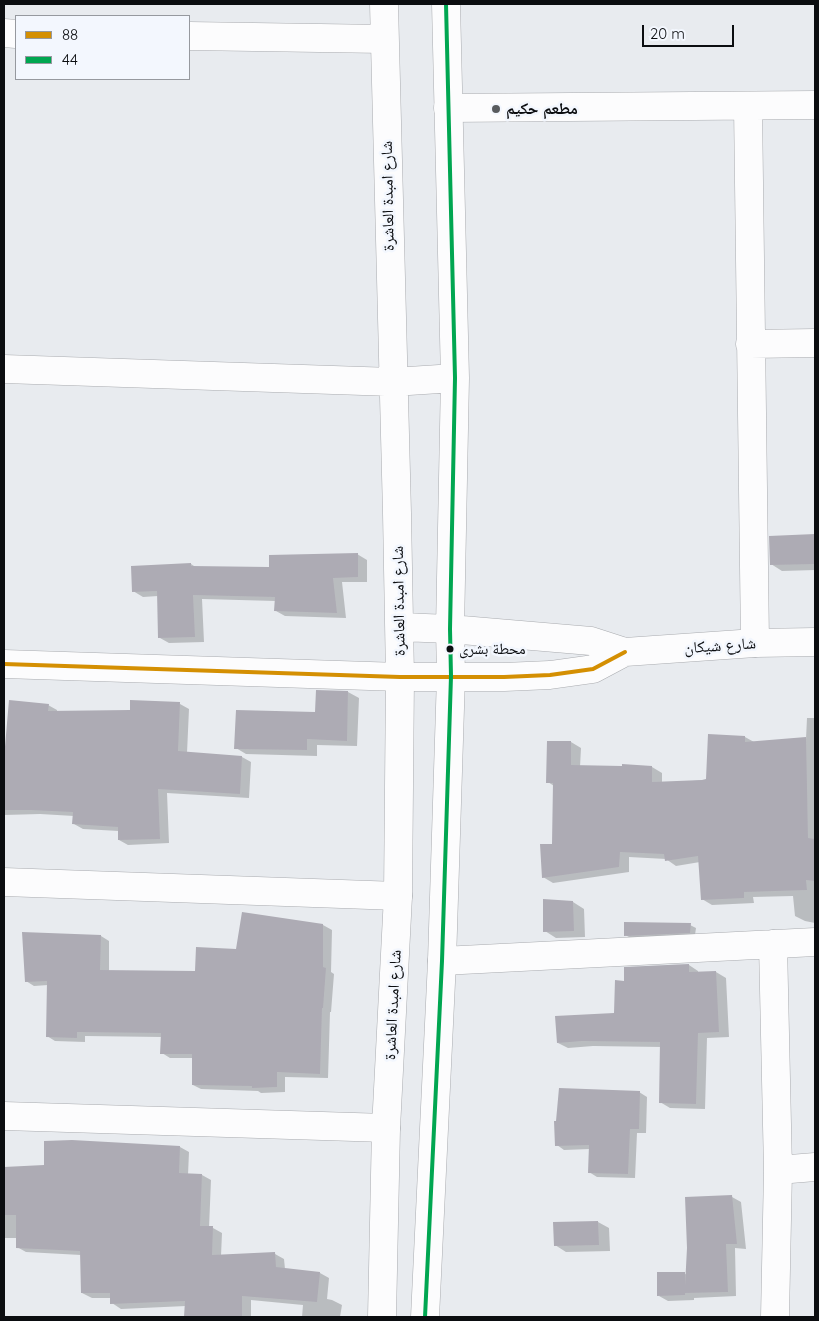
<!DOCTYPE html>
<html>
<head>
<meta charset="utf-8">
<style>
  body { margin:0 }
  #map { position:relative; width:819px; height:1321px; overflow:hidden; background:#e8ebef; font-family:Quicksand,sans-serif }
  canvas { display:block }
  .frame { position:absolute; inset:0; border:5px solid #0b0d10; pointer-events:none }
  .legend { position:absolute; left:15px; top:15px; width:175px; height:65px; box-sizing:border-box; background:#f3f7fe; border:1px solid #96999f; margin:0; padding:6px 9px; list-style:none; font-size:15px; color:#0b0d10 }
  .legend li { display:flex; align-items:center; gap:10px; height:25px }
  .legend b { width:25px; border:1px solid #96999f }
  .scale { position:absolute; left:642px; top:25px; width:92px; height:22px; box-sizing:border-box; border:2px solid #0b0d10; border-top:0; padding-left:6px; font-size:15px; line-height:18px; white-space:nowrap; color:#0b0d10; -webkit-text-stroke:4px #f3f7fe; paint-order:stroke }
</style>
</head>
<body>
<div id="map">
<canvas width="819" height="1321"></canvas>
<div class="frame"></div>
<ul class="legend">
<li><b style="height:6px;background:#d48f02"></b>88</li>
<li><b style="height:6px;background:#00a651"></b>44</li>
</ul>
<div class="scale">20 m</div>
</div>
<script>
const g = document.querySelector('canvas').getContext('2d');
g.lineJoin = 'round';
function paint(path, color) {
  g.fillStyle = color;
  g.fill(path, 'evenodd');
}
function poly(rows) {
  const path = new Path2D();
  for (const r of rows) {
    path.moveTo(r[0], r[1]);
    for (let i = 2; i < r.length; i += 2) path.lineTo(r[i], r[i + 1]);
  }
  return path;
}
function trace(path, color, width, dash) {
  g.strokeStyle = color;
  g.lineWidth = width;
  g.lineCap = dash ? 'butt' : 'round';
  g.setLineDash(dash || []);
  g.stroke(path);
}
function write(font, color, halo, rows, align = 'center') {
  g.font = font + ' Quicksand,"Noto Naskh Arabic",sans-serif';
  g.lineWidth = 5;
  g.setLineDash([]);
  g.textBaseline = 'middle';
  g.strokeStyle = halo;
  g.fillStyle = color;
  for (const [text, x, y, turn = 0] of rows) {
    g.save();
    g.translate(x, y);
    g.rotate((+turn || 0) * Math.PI / 180);
    g.textAlign = isNaN(turn) ? turn : align;
    if (halo) g.strokeText(text, 0, 0);
    g.fillText(text, 0, 0);
    g.restore();
  }
}
paint(poly([
  [815,535,815,570,782,571,771,564,770,537],
  [357,554,367,560,367,582,342,582,346,618,285,616,276,611,276,601,202,599,204,642,169,643,160,638,158,596,143,597,133,591,191,564,197,568,270,569],
  [317,691,348,692,359,698,357,746,317,745,317,756,246,754,236,748,316,713],
  [180,704,189,709,187,753,242,757,251,762,249,798,167,793,169,843,128,845,119,840,119,831,83,829,74,824,74,816,40,814,4,815,4,755,48,705,57,710,57,712,131,712],
  [807,718,815,718,815,923,805,921,795,916,793,896,753,897,754,903,712,905,702,899,700,862,676,866,666,859,629,857,629,872,553,883,543,877,553,845,554,786,548,782,571,742,581,748,580,767,623,768,623,766,652,767,662,773,662,783,707,780,745,737,754,742,806,739],
  [573,902,584,909,585,937,556,938,545,931],
  [323,925,332,930,331,972,334,974,331,1012,330,1012,328,1078,285,1077,285,1092,261,1093,258,1091,201,1089,193,1085,193,1058,170,1058,162,1053,162,1037,85,1036,85,1042,55,1041,47,1036,48,985,34,986,26,981,101,936,109,941,109,971,196,973,238,951],
  [690,925,696,928,695,935,631,938,625,935],
  [689,965,698,971,698,973,716,972,726,978,729,1037,707,1038,705,1109,670,1108,660,1102,662,1047,593,1046,568,1048,558,1043,616,1014,625,982],
  [639,1092,647,1097,646,1133,637,1133,635,1178,597,1177,589,1172,590,1149,564,1150,557,1145],
  [180,1147,189,1152,188,1175,202,1175,211,1180,209,1228,213,1228,222,1233,221,1256,275,1254,284,1259,285,1269,320,1273,329,1278,327,1299,332,1300,342,1305,340,1317,302,1317,303,1305,251,1300,251,1317,186,1317,186,1306,121,1309,112,1303,111,1298,92,1298,82,1293,81,1255,26,1252,17,1247,17,1238,4,1238,4,1168,45,1166],
  [732,1197,741,1202,746,1249,735,1248,736,1296,694,1298,694,1300,668,1301,659,1296,684,1273,687,1275],
  [598,1222,609,1228,610,1251,566,1252,555,1245,555,1223],
  [814,1225,815,1225,815,1264,814,1263]
]), '#0003');
paint(poly([
  [815,534,815,564,770,565,769,536],
  [358,553,358,577,333,578,337,613,274,611,275,597,193,595,195,637,158,638,157,591,132,592,131,566,191,563,191,566,269,567,269,555],
  [316,690,348,691,347,741,307,739,307,750,234,749,236,710,315,712],
  [9,700,49,704,48,711,130,710,130,700,180,702,178,751,242,756,240,794,158,789,160,839,118,840,118,827,72,824,73,812,30,810,4,810,4,758],
  [708,734,745,736,745,742,806,737,808,838,815,839,815,881,806,880,807,890,744,892,744,898,701,900,698,856,665,861,664,854,620,852,619,867,542,878,540,844,552,844,553,783,546,783,547,741,571,741,571,765,622,766,622,764,652,766,652,782,702,780,706,779],
  [543,899,573,901,574,931,543,932],
  [242,912,323,924,323,967,326,968,323,1008,322,1008,320,1074,277,1072,277,1087,252,1088,252,1086,192,1085,192,1054,160,1054,161,1033,77,1032,77,1038,46,1037,47,981,25,982,22,932,101,935,100,970,195,971,196,947,236,949],
  [624,922,691,923,690,933,624,936],
  [689,964,689,972,716,971,719,1032,698,1033,696,1104,659,1103,660,1042,582,1041,557,1043,555,1016,614,1013,615,980,624,981,624,967],
  [559,1088,640,1091,639,1129,630,1129,628,1174,588,1173,589,1145,555,1146,554,1121,556,1121],
  [72,1140,180,1146,179,1173,202,1174,200,1226,213,1226,212,1255,275,1252,276,1267,320,1272,317,1302,242,1296,242,1317,184,1317,185,1301,110,1304,110,1293,81,1293,80,1251,16,1248,16,1215,4,1215,4,1167,44,1165,44,1141],
  [732,1195,737,1244,726,1244,728,1292,685,1293,685,1295,657,1296,657,1272,685,1272,685,1286,687,1248,685,1197],
  [598,1221,599,1245,554,1246,553,1222]
]), '#adabb4');
const street = poly([
  [4,33,16,34],
  [189,36,384,39],
  [748,106,755,643],
  [448,108,815,105],
  [750,344,815,343],
  [4,664,400,677],
  [4,882,398,896],
  [773,944,778,1170,775,1317],
  [442,961,815,942],
  [4,1116,386,1128],
  [778,1170,815,1167]
]);
const secondary = poly([
  [4,369,393,382,455,378],
  [400,627,450,629,591,641,625,652,755,643,815,642],
  [400,677,504,677,550,675,593,669,625,652],
  [382,1317,386,1128,398,896,400,677,397,513,384,4],
  [425,1317,442,961,451,676,450,629,455,378,446,4]
]);
trace(street, '#a9abaf', 29);
trace(secondary, '#a9abaf', 29);
trace(street, '#fcfcfd', 28);
trace(secondary, '#fcfcfd', 28);
trace(poly([
  [4,664,400,677,504,677,550,675,593,669,625,652]
]), '#d48f02', 4);
trace(poly([
  [425,1317,442,961,451,676,450,629,455,378,446,4]
]), '#00a651', 4);
for (const [x, y, r, color] of [
  [496,109,5,"#585b5e"],
  [450,649,4.5,"#0b0d10"]
]) {
  const dot = new Path2D();
  dot.arc(x, y, r, 0, 2 * Math.PI);
  g.fillStyle = color;
  g.fill(dot);
  trace(dot, '#f3f7fe', 2);
}
write('15px', '#0b0d10', '#f3f7fe', [
  ["محطة بشرى",459,649]
], 'left');
write('bold 16px', '#0b0d10', '#f3f7fe', [
  ["مطعم حكيم",506,109]
], 'left');
write('16px', '#0b0d10', '#f3f7fe', [
  ["شارع امبدة العاشرة",388,196,-91],
  ["شارع امبدة العاشرة",399,601,-91],
  ["شارع شيكان",720,646,-4],
  ["شارع امبدة العاشرة",393,1005,-87]
]);
</script>
</body>
</html>
